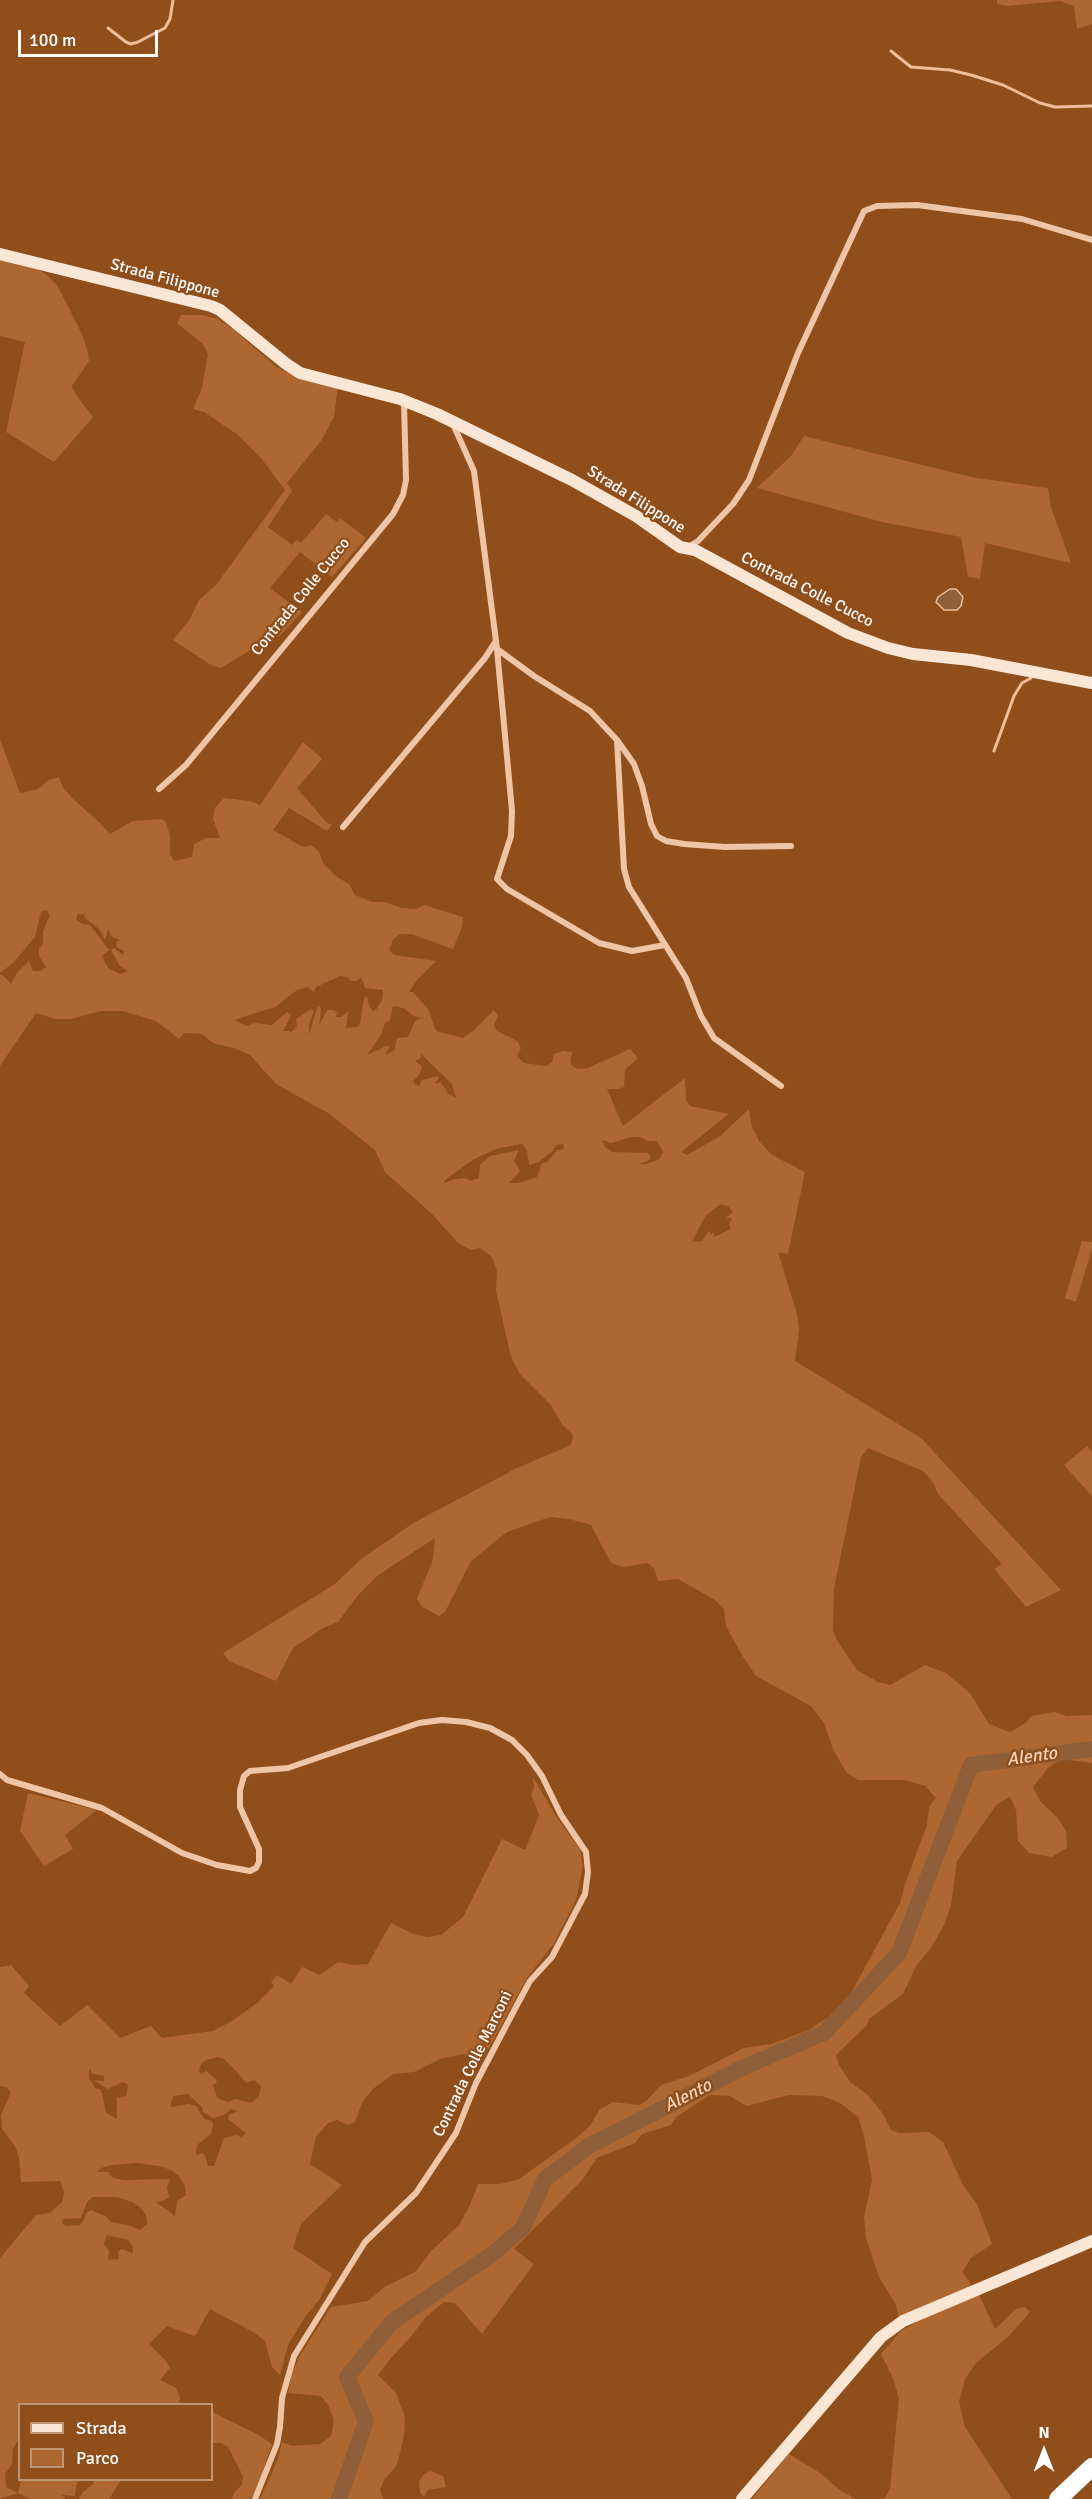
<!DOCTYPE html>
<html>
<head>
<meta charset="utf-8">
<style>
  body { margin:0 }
  #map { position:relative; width:1092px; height:2499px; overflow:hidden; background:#8f4e1a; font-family:Signika,sans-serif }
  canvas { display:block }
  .legend { position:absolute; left:18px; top:2403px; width:195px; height:78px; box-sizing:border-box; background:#8f4e1a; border:2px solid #bc9576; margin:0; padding:8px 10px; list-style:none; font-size:18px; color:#fff }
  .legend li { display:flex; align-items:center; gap:12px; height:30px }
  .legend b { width:30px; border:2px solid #bc9576 }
  .north { position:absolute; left:1014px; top:2421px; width:60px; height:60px; -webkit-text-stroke:4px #8f4e1a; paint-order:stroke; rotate:0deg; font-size:16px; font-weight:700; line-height:24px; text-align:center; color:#fff }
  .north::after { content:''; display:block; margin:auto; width:21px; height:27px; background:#fff; clip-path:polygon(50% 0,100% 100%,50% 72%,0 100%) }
  .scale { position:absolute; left:18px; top:30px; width:140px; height:27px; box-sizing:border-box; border:3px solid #fff; border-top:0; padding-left:8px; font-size:18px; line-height:21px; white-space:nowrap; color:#fff; -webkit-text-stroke:4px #8f4e1a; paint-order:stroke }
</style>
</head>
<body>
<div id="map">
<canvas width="1092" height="2499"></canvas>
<ul class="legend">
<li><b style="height:8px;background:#fae6d5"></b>Strada</li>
<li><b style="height:16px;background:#af6731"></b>Parco</li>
</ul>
<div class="north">N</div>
<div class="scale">100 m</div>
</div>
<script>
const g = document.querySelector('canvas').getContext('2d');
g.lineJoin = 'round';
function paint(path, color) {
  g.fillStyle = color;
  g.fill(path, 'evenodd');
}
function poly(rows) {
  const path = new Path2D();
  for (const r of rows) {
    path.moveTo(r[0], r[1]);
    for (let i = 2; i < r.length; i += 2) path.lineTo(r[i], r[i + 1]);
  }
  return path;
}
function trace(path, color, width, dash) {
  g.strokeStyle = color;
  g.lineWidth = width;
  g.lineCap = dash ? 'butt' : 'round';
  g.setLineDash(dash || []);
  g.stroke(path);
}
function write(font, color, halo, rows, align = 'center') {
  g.font = font + ' Signika,sans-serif';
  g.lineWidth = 4.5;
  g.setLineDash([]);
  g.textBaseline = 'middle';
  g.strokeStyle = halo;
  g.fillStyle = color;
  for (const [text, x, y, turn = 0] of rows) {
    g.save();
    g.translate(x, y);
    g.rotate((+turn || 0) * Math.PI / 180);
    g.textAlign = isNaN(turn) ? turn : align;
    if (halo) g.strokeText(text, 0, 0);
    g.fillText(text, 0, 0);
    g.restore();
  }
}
paint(poly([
  [997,0,1092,0,1092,24,1077,29,1074,6,1060,1,1007,6,997,4],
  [0,259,36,268,48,276,57,285,82,334,88,353,89,361,72,386,76,395,93,417,54,462,6,432,25,342,0,336],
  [181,315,202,315,218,319,233,329,276,367,296,376,338,385,334,417,321,441,287,483,292,491,268,527,292,545,296,540,301,543,326,514,337,522,340,518,366,538,332,577,300,552,270,588,302,612,279,637,275,636,260,644,221,668,211,665,173,640,190,619,199,600,216,585,285,490,261,458,238,435,204,412,193,409,202,388,208,354,203,344,177,323],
  [804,436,971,477,1048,488,1051,507,1071,563,985,543,980,579,968,577,961,537,882,522,757,488,791,456],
  [0,739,20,793,38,789,49,780,59,777,63,788,74,800,99,822,110,834,133,821,162,819,166,822,170,836,170,854,174,861,192,857,194,844,206,838,220,838,213,819,215,808,224,798,250,801,260,805,303,742,322,759,297,788,326,822,332,825,327,831,289,808,273,830,303,847,311,845,319,852,323,863,337,877,349,884,355,895,372,902,386,902,401,908,417,909,424,905,463,917,462,927,453,949,411,934,400,934,393,940,389,950,394,955,436,961,417,980,409,992,413,992,428,1009,436,1031,463,1038,473,1031,494,1010,498,1016,494,1025,497,1031,517,1041,521,1048,517,1056,524,1063,546,1066,552,1062,554,1054,563,1051,573,1052,570,1059,571,1065,577,1069,588,1068,630,1049,638,1058,625,1070,624,1087,618,1089,607,1089,623,1126,685,1078,686,1101,690,1106,729,1114,681,1152,687,1155,720,1136,749,1109,751,1124,759,1141,772,1155,805,1172,788,1254,778,1252,797,1314,799,1329,795,1361,921,1438,1061,1590,1026,1607,994,1569,1002,1564,938,1494,933,1482,923,1471,868,1448,861,1457,834,1589,833,1630,838,1642,857,1670,878,1682,890,1685,925,1665,946,1673,970,1693,989,1724,1010,1732,1024,1724,1032,1716,1054,1712,1067,1716,1092,1715,1092,1763,1061,1759,1048,1768,1033,1787,1040,1801,1058,1818,1066,1831,1067,1848,1052,1857,1029,1853,1018,1841,1016,1810,1010,1797,997,1804,957,1861,951,1905,944,1925,931,1948,916,1966,903,1994,869,2019,867,2025,836,2055,839,2065,850,2082,867,2094,883,2114,891,2130,899,2133,929,2132,943,2142,963,2185,977,2204,992,2244,971,2258,962,2272,971,2284,962,2292,899,2317,896,2305,879,2277,866,2238,864,2217,872,2180,864,2136,858,2117,840,2103,822,2096,789,2095,747,2106,730,2096,710,2095,676,2117,671,2125,642,2134,635,2143,597,2158,583,2179,514,2249,534,2264,482,2334,455,2303,444,2302,426,2317,408,2340,392,2357,378,2375,396,2393,405,2417,404,2436,397,2465,384,2480,380,2490,383,2499,260,2499,278,2459,282,2442,292,2446,320,2444,331,2436,334,2420,328,2405,321,2396,288,2393,292,2373,300,2355,331,2307,368,2301,386,2286,415,2272,432,2250,459,2225,470,2205,478,2184,500,2184,519,2179,576,2138,590,2126,599,2110,613,2102,639,2105,647,2100,661,2085,689,2076,744,2048,771,2044,809,2030,834,2013,852,1991,900,1903,905,1884,927,1825,929,1807,936,1798,925,1786,905,1780,858,1780,846,1772,833,1749,824,1723,811,1706,756,1676,743,1657,726,1626,724,1609,715,1600,678,1579,658,1581,654,1568,648,1563,624,1567,611,1563,591,1525,569,1519,550,1517,507,1532,471,1561,445,1612,439,1616,422,1607,417,1599,433,1559,435,1538,377,1576,358,1595,338,1622,323,1628,293,1648,276,1681,229,1661,223,1653,335,1584,361,1559,415,1522,517,1468,571,1445,573,1435,561,1423,551,1405,520,1374,511,1357,496,1291,497,1271,492,1257,480,1248,471,1250,458,1243,432,1214,385,1172,375,1150,328,1113,276,1084,250,1055,234,1048,213,1043,202,1034,184,1033,179,1039,156,1021,123,1011,101,1011,71,1019,55,1019,36,1013,0,1066,0,975,3,975,11,984,17,973,29,961,33,971,40,971,46,967,39,956,39,949,43,944,43,931,50,915,46,910,41,912,35,937,14,962,0,973],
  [78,913,81,915,85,913,84,917,99,929,105,940,108,929,112,937,121,940,117,941,116,947,124,951,123,955,114,948,111,949,112,952,120,966,128,971,120,974,108,968,102,956,109,950,90,925,82,924,76,919],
  [340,976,347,977,351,981,356,981,361,977,365,988,383,990,382,1000,376,1010,373,1011,369,1006,367,996,364,999,360,1024,357,1027,346,1028,348,1012,341,1017,336,1017,337,1012,332,1010,327,1010,319,1026,321,1009,318,1005,309,1035,309,1024,314,1011,311,1009,296,1019,297,1026,290,1033,290,1031,283,1031,291,1016,287,1012,272,1025,255,1023,247,1026,234,1020,275,1007,297,990,307,987,314,992,316,987],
  [393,1006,403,1008,414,1016,422,1018,415,1021,408,1037,397,1038,394,1051,385,1055,390,1046,386,1046,367,1055,381,1035,385,1023,390,1020],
  [421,1054,452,1084,456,1098,447,1093,446,1089,440,1082,435,1084,439,1078,437,1076,422,1080,419,1086,415,1084,413,1081,420,1074,422,1066,415,1061,421,1058],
  [632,1137,640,1137,648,1141,657,1141,663,1152,660,1159,647,1164,639,1164,648,1161,651,1158,648,1153,613,1152,605,1147,602,1140,611,1143],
  [522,1144,527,1150,529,1165,537,1163,553,1151,556,1145,563,1144,564,1149,557,1150,547,1162,542,1163,537,1177,519,1183,509,1183,520,1171,514,1161,519,1150,490,1156,480,1165,479,1178,470,1181,466,1178,455,1179,444,1183,445,1180,474,1159,499,1148],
  [721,1204,729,1207,733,1212,726,1218,732,1218,729,1224,731,1229,714,1237,714,1232,710,1236,710,1231,708,1232,702,1241,692,1242,706,1215],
  [1082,1241,1092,1242,1092,1249,1076,1302,1065,1298],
  [1087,1446,1092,1452,1092,1496,1064,1465],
  [533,1777,557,1818,580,1849,583,1865,576,1900,554,1943,527,1978,485,2055,475,2064,464,2054,440,2059,414,2072,393,2074,373,2089,363,2101,355,2122,348,2125,337,2120,328,2123,316,2137,310,2164,342,2185,301,2224,293,2248,332,2274,320,2299,305,2317,288,2345,280,2375,272,2367,265,2341,255,2333,210,2309,195,2336,167,2326,149,2344,165,2360,170,2368,160,2380,176,2388,180,2398,178,2402,187,2404,20,2404,19,2438,13,2449,12,2464,5,2474,6,2487,18,2493,21,2480,85,2480,77,2482,75,2496,62,2495,65,2499,30,2499,18,2493,0,2499,0,2258,36,2215,50,2213,62,2202,64,2192,60,2181,21,2182,19,2157,15,2146,2,2129,1,2115,11,2092,6,2087,0,2086,0,1967,11,1965,29,1986,24,1993,60,2026,87,2005,120,2038,151,2026,162,2038,213,2031,232,2021,257,2003,274,1986,271,1982,277,1975,291,1984,302,1967,320,1975,338,1962,354,1965,368,1964,391,1923,413,1934,427,1937,441,1935,463,1917,502,1839,525,1850,539,1815,531,1795,534,1788],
  [218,2057,224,2059,236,2071,246,2083,254,2080,261,2086,259,2096,255,2100,251,2103,235,2099,229,2102,221,2100,217,2097,213,2085,217,2082,215,2078,206,2071,201,2074,199,2070,201,2064,206,2060],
  [89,2069,93,2074,104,2076,104,2081,94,2080,107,2089,123,2082,128,2085,126,2096,117,2098,117,2119,106,2113,101,2090,95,2088,89,2078],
  [188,2094,202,2107,203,2112,213,2118,224,2115,231,2109,238,2111,230,2114,228,2119,246,2133,241,2137,236,2135,224,2138,214,2166,208,2166,205,2156,202,2153,197,2155,196,2150,197,2145,211,2134,213,2126,212,2121,204,2119,196,2106,189,2104,171,2107,171,2102,174,2096],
  [137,2163,159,2166,171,2170,179,2176,185,2186,186,2195,177,2201,175,2216,156,2202,163,2201,169,2197,167,2187,170,2179,124,2180,113,2178,108,2172,97,2172,101,2168,112,2165],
  [93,2197,117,2197,132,2202,141,2208,146,2215,147,2224,140,2230,128,2225,111,2222,105,2216,91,2210,86,2213,84,2220,80,2225,66,2226,62,2223,63,2219,81,2218,87,2202],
  [107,2235,128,2240,133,2246,133,2254,122,2249,118,2252,119,2259,108,2260,109,2251,104,2244],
  [28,1793,97,1810,65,1835,73,1849,44,1866,20,1831],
  [979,2295,995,2329,1016,2309,1025,2307,1030,2312,1008,2337,976,2363,965,2379,959,2401,965,2427,1012,2499,880,2499,885,2498,890,2489,899,2398,893,2378,881,2354,901,2331,922,2318],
  [212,2412,257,2434,272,2444,256,2491,250,2499,232,2499,234,2493,242,2485,243,2476,228,2447,221,2443,212,2443],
  [789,2454,820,2473,841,2491,856,2499,752,2499],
  [431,2471,443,2476,446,2487,428,2490,424,2497,420,2493,419,2482,424,2474],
  [94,2480,121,2480,109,2499,79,2499,83,2492,94,2483]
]), '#af6731');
const water = poly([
  [950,589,956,589,963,597,961,606,957,610,944,610,936,602,938,597,950,589]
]);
paint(water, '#8e5f38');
trace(water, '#f1be9a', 1.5);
trace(poly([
  [108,28,126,42,131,44,138,42,165,28,170,19,173,0],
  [891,51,911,67,950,70,971,75,1003,85,1040,103,1055,107,1092,106],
  [994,751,1014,696,1022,683,1031,678]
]), '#f1be9a', 3);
trace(poly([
  [339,2499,366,2421,347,2377,392,2322,491,2255,523,2228,545,2179,589,2146,742,2068,824,2033,899,1953,971,1765,1092,1749]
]), '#8e5f38', 16);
trace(poly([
  [453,424,474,471,497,649,512,811,511,836,497,879,507,889,599,943,632,951,665,945],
  [688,547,698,541,733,504,749,480,798,353,864,211,877,206,917,205,1022,219,1092,240],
  [497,649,534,676,590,711,617,740,634,764,642,786,651,824,657,836,666,841,684,844,725,847,791,846],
  [617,740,624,869,629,887,686,978,701,1016,714,1038,781,1086],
  [159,789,186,765,393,514,403,495,406,480,404,402],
  [343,827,485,658,496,641],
  [0,1774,7,1780,102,1808,182,1853,217,1865,250,1871,256,1868,259,1862,259,1849,240,1807,240,1790,244,1776,250,1771,288,1768,419,1723,442,1720,466,1722,490,1728,512,1740,527,1755,542,1776,561,1815,586,1852,588,1872,585,1894,552,1957,530,1981,517,2005,476,2083,456,2133,416,2193,365,2242,294,2356,282,2398,280,2427,277,2444,255,2499]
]), '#eec6a7', 6);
trace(poly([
  [0,254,211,306,220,310,285,363,300,373,400,399,437,414,572,480,636,516,680,547,695,550,848,633,888,648,913,654,971,660,1092,683],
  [742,2499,881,2337,903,2321,1092,2241]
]), '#fae6d5', 12);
trace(poly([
  [1058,2499,1092,2467]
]), '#fff', 18);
write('16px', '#fff', '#8f4e1a', [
  ["Strada Filippone",165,279,15],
  ["Strada Filippone",636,500,32],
  ["Contrada Colle Cucco",807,590,27],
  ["Contrada Colle Cucco",301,597,-51],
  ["Contrada Colle Marconi",473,2064,-64]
]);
write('italic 18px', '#f6d4bb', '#8f4e1a', [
  ["Alento",1032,1757,-8],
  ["Alento",688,2096,-27]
]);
</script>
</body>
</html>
